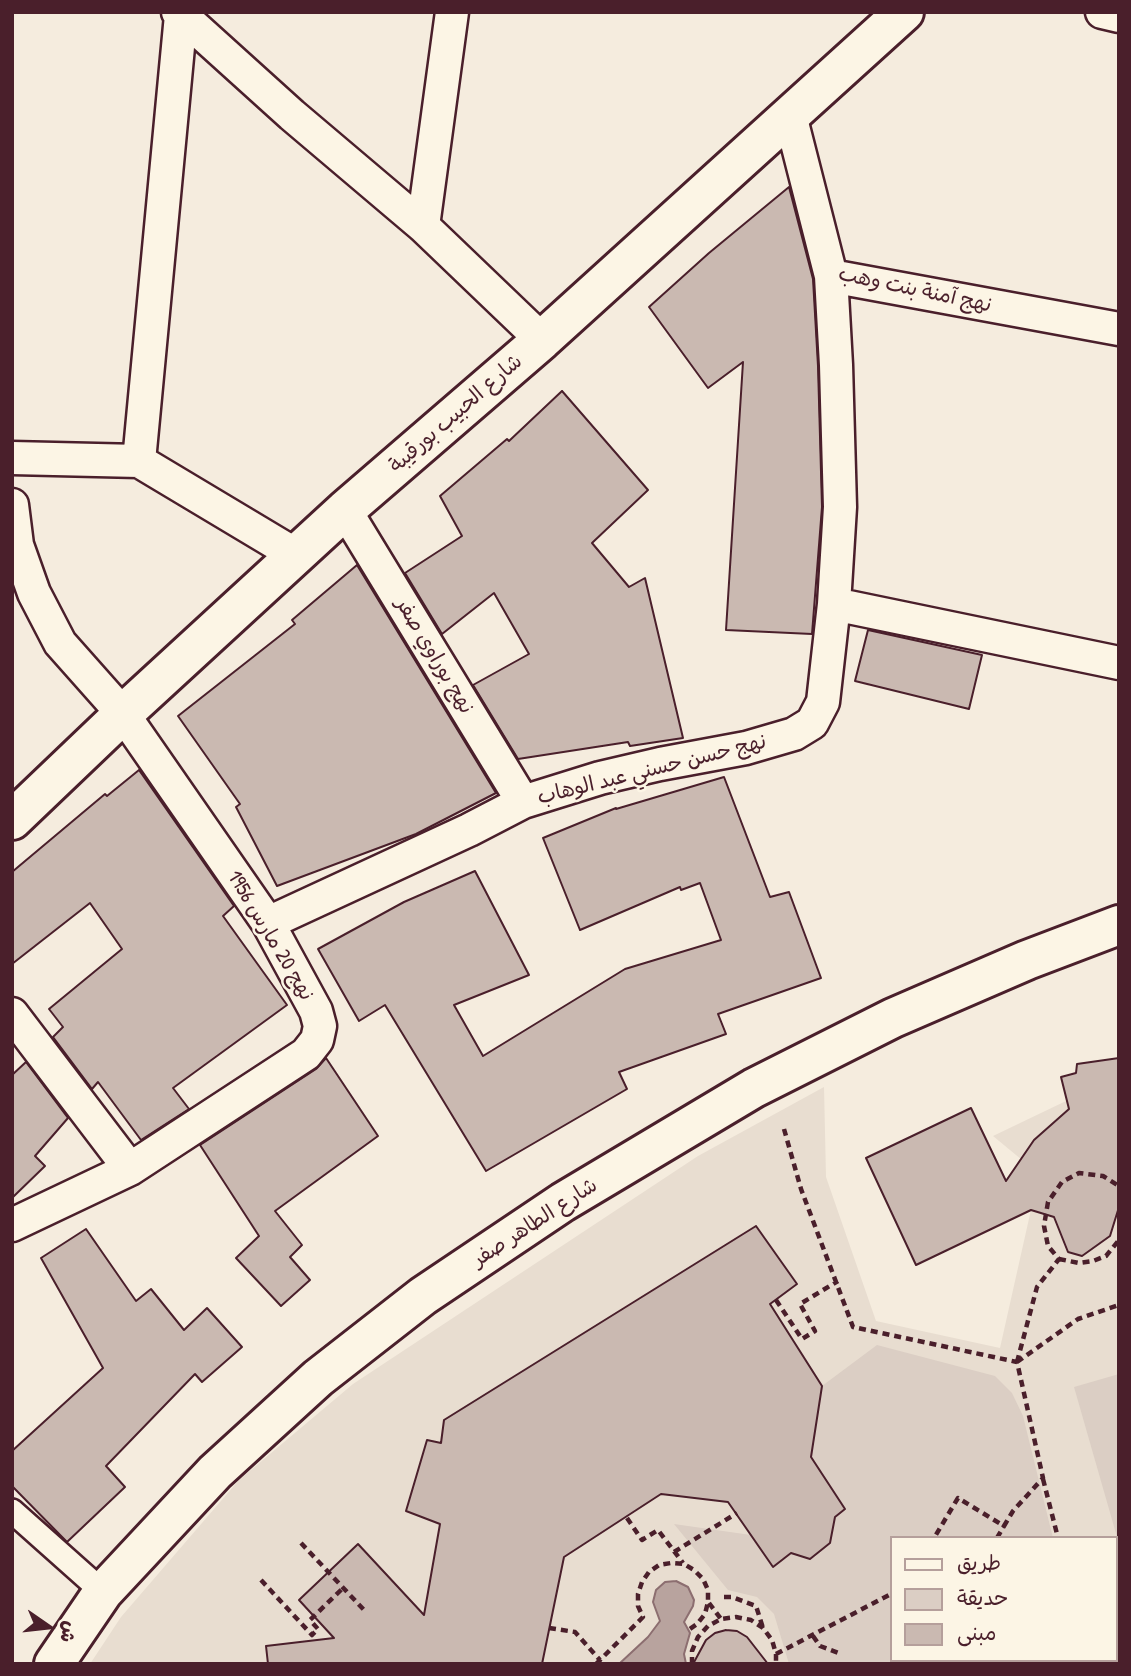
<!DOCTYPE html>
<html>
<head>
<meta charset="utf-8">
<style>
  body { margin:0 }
  #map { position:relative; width:1131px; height:1676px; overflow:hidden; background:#f5ecde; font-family:"Patrick Hand","Playpen Sans Arabic",sans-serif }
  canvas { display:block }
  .frame { position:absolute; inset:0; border:14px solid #4a1f2b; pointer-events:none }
  .legend { position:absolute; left:890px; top:1536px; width:228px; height:126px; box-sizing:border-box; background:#fcf5e5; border:2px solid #b59f9b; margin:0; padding:9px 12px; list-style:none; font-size:21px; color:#4a1f2b }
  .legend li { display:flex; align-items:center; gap:14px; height:35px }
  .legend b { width:35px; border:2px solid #b59f9b }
  .north { position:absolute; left:14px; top:1592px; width:70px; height:70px; -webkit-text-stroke:5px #fcf5e5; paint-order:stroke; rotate:104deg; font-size:19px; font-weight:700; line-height:28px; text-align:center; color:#4a1f2b }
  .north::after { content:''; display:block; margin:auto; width:24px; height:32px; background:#4a1f2b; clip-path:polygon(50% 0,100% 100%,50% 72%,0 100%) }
</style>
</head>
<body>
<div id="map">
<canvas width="1131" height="1676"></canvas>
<div class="frame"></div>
<ul class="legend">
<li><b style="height:9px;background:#fcf5e5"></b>طريق</li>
<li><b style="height:19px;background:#dbcec4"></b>حديقة</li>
<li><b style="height:19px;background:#cab9b1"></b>مبنى</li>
</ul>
<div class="north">ش</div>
</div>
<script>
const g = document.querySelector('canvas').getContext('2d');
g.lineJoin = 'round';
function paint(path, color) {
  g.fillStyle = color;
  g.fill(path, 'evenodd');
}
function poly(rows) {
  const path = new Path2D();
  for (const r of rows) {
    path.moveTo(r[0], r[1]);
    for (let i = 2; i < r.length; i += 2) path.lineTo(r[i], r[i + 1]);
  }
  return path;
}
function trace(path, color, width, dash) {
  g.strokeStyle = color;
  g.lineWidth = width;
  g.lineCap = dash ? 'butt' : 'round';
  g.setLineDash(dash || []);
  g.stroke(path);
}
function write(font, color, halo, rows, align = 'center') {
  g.font = font + ' "Patrick Hand","Playpen Sans Arabic",sans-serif';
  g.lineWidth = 5;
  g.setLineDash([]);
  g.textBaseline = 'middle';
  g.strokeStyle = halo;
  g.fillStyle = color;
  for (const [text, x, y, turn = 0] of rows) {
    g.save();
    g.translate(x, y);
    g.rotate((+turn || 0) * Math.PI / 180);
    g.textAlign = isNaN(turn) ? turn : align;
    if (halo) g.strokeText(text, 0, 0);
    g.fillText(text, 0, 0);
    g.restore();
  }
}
paint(poly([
  [824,1087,826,1177,876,1321,1000,1348,1039,1174,993,1136,1066,1101,1119,1108,1119,1664,90,1664,121,1617,239,1480,353,1384,698,1156],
  [891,1538,1115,1538,1115,1660,891,1660]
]), '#e8ddd0');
paint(poly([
  [877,1345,995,1376,1012,1393,1023,1416,1053,1538,891,1538,891,1660,1084,1660,1084,1664,789,1664,774,1614,757,1597,728,1590,674,1524,751,1535,773,1567,791,1553,810,1559,830,1543,835,1517,845,1509,811,1457,822,1386],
  [1119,1374,1119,1544,1074,1387]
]), '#dbcec4');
const water = poly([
  [676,1581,688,1587,694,1600,693,1606,684,1622,690,1633,684,1654,686,1664,619,1664,648,1637,660,1621,653,1602,656,1590,665,1582,676,1581]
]);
paint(water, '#b8a39e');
trace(water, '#8c6e70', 2);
const building = poly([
  [789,187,813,279,818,366,822,507,812,634,726,630,743,362,708,388,649,307,709,253,789,187],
  [562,391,648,490,592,543,629,587,645,578,683,738,630,746,628,742,518,759,473,685,529,654,494,593,442,634,405,573,462,536,440,496,507,439,509,441,562,391],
  [357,565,496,793,416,834,277,886,236,807,240,804,178,716,295,624,292,620,357,565],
  [868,630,982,655,969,709,855,681,868,630],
  [139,770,234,906,223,916,287,1005,173,1088,189,1109,141,1140,98,1082,92,1089,53,1037,63,1027,49,1009,122,949,90,903,12,964,12,872,105,794,107,796,139,770],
  [724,777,770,897,789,892,821,978,718,1014,726,1034,619,1072,627,1089,486,1171,385,1005,359,1021,318,949,404,902,475,871,529,975,454,1005,483,1056,625,969,721,940,700,883,681,890,680,887,580,930,543,838,616,808,616,809,724,777],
  [326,1058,378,1136,275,1211,302,1245,290,1257,310,1280,281,1306,236,1258,259,1236,200,1145,316,1069,326,1058],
  [1119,1058,1119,1207,1110,1236,1082,1256,1068,1252,1054,1217,1031,1210,916,1265,866,1158,971,1108,1006,1181,1034,1140,1069,1109,1061,1077,1076,1073,1077,1064,1119,1058],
  [26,1062,68,1118,35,1156,45,1166,12,1198,12,1075,26,1062],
  [756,1226,797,1284,770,1304,822,1386,811,1457,845,1509,835,1517,830,1543,810,1559,791,1553,773,1567,728,1502,661,1494,564,1557,542,1664,268,1664,266,1646,334,1638,299,1600,358,1544,424,1615,440,1524,406,1511,427,1440,441,1443,444,1420,756,1226],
  [86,1229,136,1301,151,1289,184,1330,207,1308,242,1347,202,1382,195,1374,106,1466,125,1487,67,1542,12,1486,12,1451,103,1368,41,1258,86,1229],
  [726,1630,737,1631,747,1637,768,1664,693,1664,706,1640,715,1633,726,1630]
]);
paint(building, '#cab9b1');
trace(building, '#4a1f2b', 2);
const pedestrian = poly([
  [12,1511,103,1592]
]);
const minor = poly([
  [178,12,292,115,423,226,542,340],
  [1102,12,1119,16],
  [790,115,831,276,1119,329],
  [423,226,452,12],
  [831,276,836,365,840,507,834,604,1119,663],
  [12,458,139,461,181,15],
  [139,461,296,555],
  [12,505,17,545,34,593,60,643,123,714,268,923,316,1011,320,1026,317,1040,306,1054,130,1169,12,1225],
  [345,510,523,802],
  [268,923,469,830,523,802,600,778,660,764,746,748,794,734,812,723,823,702,834,604],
  [12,1014,130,1169]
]);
const secondary = poly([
  [12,820,123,714,345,510,542,340,904,12],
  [54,1664,103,1592,215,1472,318,1378,423,1296,563,1202,754,1088,893,1018,1027,960,1119,925]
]);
trace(pedestrian, '#4a1f2b', 28);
trace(minor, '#4a1f2b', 37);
trace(secondary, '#4a1f2b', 44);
trace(poly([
  [784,1129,801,1189,853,1327,1017,1362,1043,1478,1013,1511,1004,1526,958,1498,934,1538],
  [1059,1259,1079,1263,1093,1261,1106,1256,1119,1240],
  [776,1300,802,1339,815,1331,800,1304,838,1281],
  [1017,1362,1037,1287,1059,1259,1048,1246,1044,1226,1048,1202,1062,1182,1079,1173,1103,1176,1119,1186],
  [1017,1362,1078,1319,1119,1305],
  [1043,1479,1058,1538],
  [627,1518,642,1540,658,1530,683,1563],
  [997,1538,1004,1526],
  [301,1543,365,1611],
  [674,1552,737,1513],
  [261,1580,312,1635,318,1629,310,1620,343,1588],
  [724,1597,732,1597,756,1606,763,1628],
  [709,1603,721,1619],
  [549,1628,575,1632,600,1660],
  [813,1636,820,1646,841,1654],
  [776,1654,891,1594],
  [932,1660,933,1664],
  [1089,1660,1090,1664],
  [596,1664,643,1617,638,1606,638,1594,642,1582,649,1572,659,1565,671,1563,684,1564,694,1570,703,1579,708,1590,708,1602,705,1614,697,1624,687,1631],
  [692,1664,692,1651,698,1637,708,1626,721,1619,736,1617,751,1620,763,1628,772,1640,776,1654,776,1664]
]), '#4a1f2b', 4.5, [7, 5]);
trace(pedestrian, '#fcf5e5', 23);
trace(minor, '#fcf5e5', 32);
trace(secondary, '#fcf5e5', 38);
write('21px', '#4a1f2b', '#fcf5e5', [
  ["نهج آمنة بنت وهب",915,290,12],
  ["شارع الحبيب بورقيبة",456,414,-41],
  ["نهج بوراوي صفر",434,656,59],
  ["نهج حسن حسني عبد الوهاب",652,770,-14],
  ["نهج 20 مارس 1956",270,936,59],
  ["شارع الطاهر صفر",535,1223,-33]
]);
</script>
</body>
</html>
